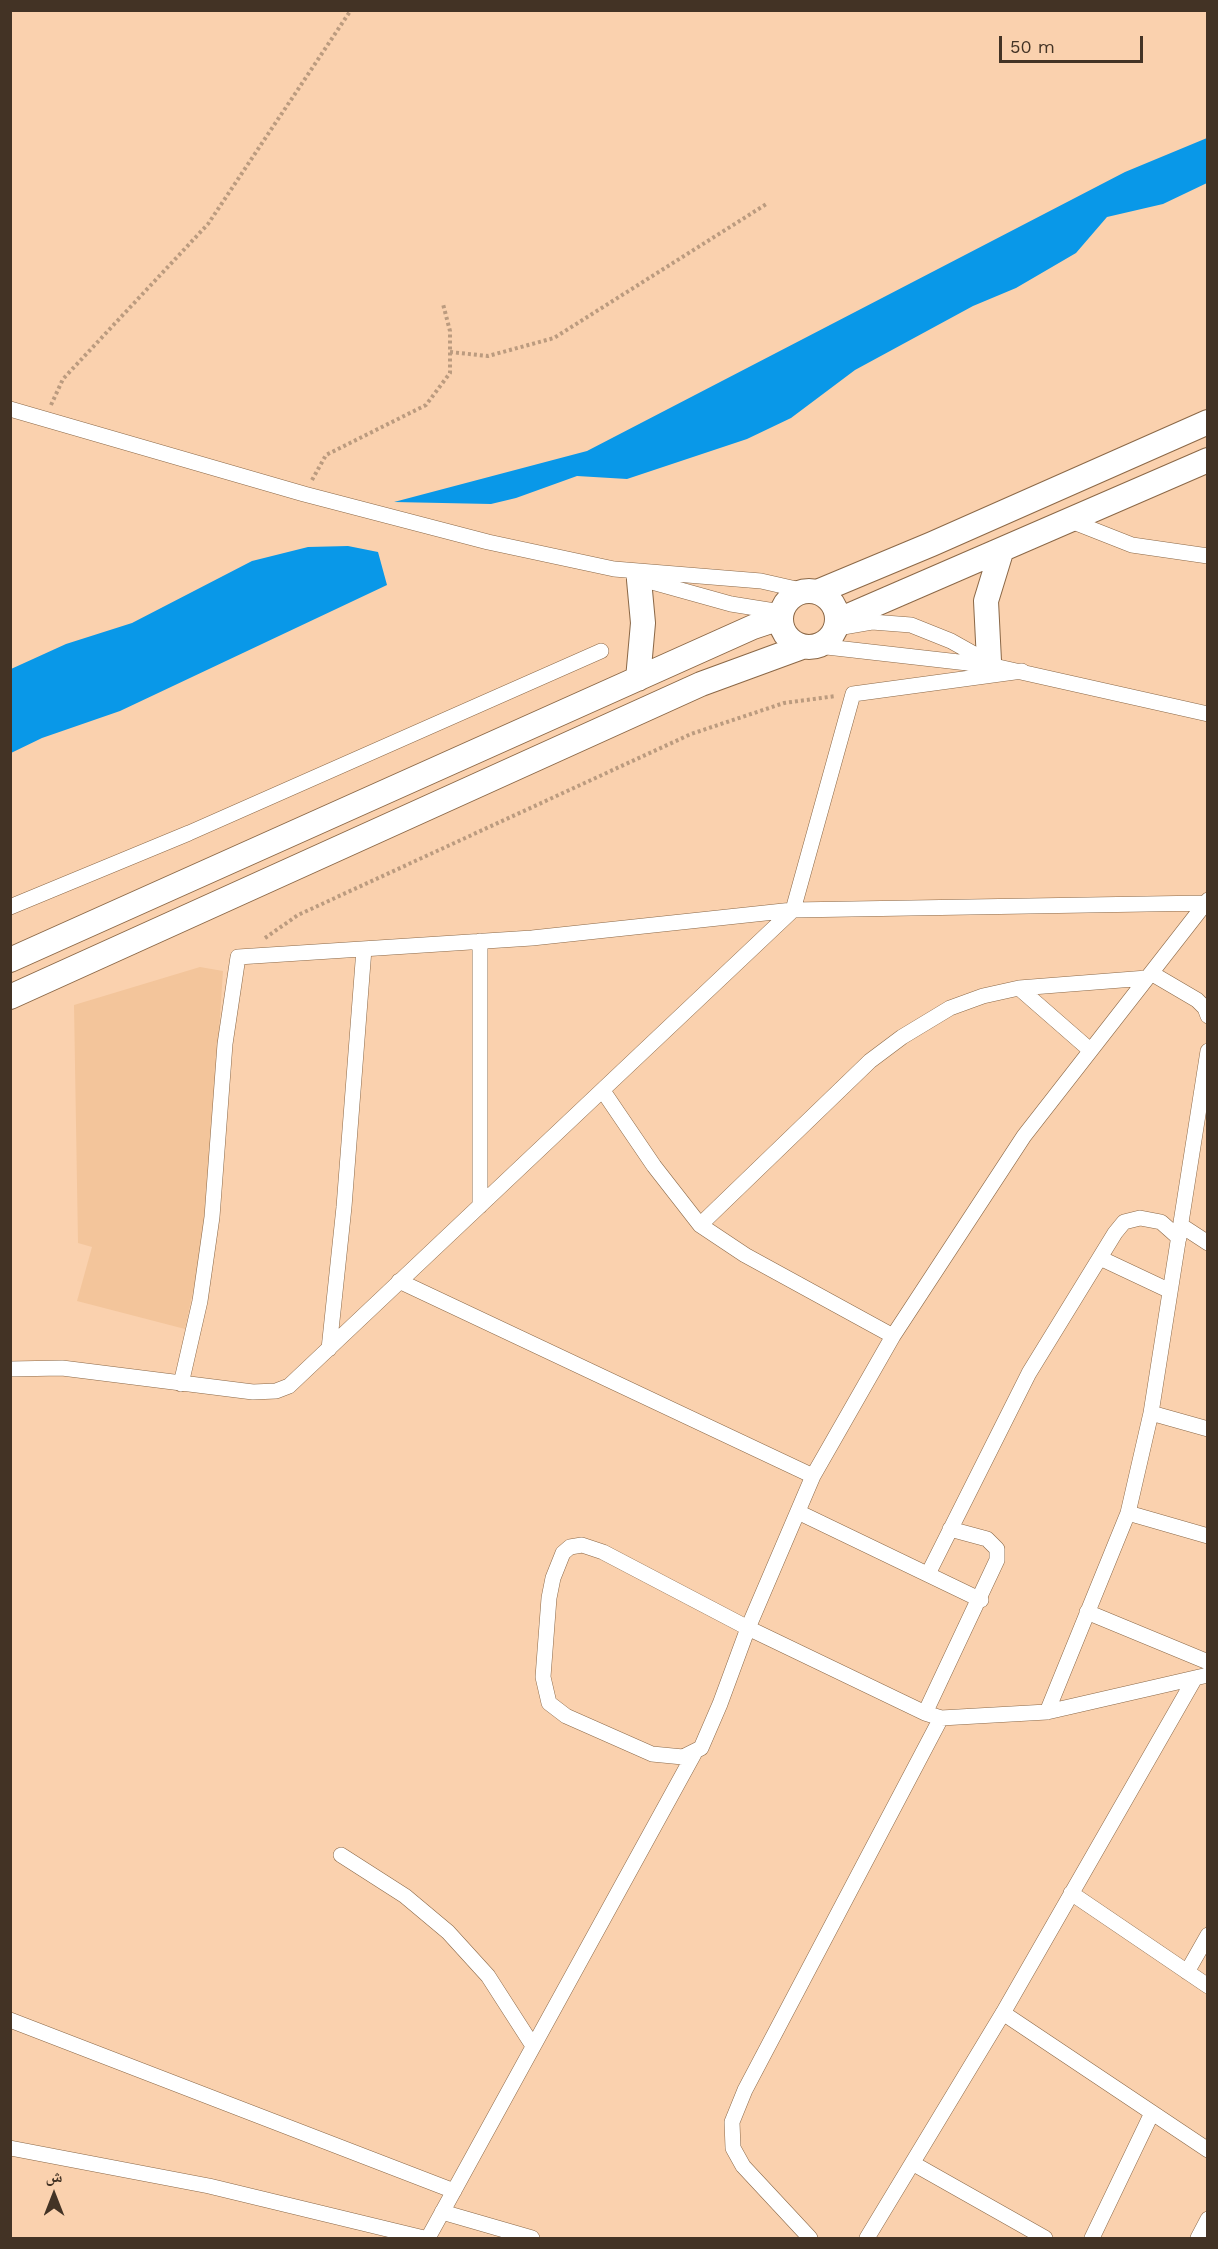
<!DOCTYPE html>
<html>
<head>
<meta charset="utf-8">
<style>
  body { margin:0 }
  #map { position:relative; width:1218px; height:2249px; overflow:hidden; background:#fad1ae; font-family:"Work Sans","Noto Naskh Arabic",sans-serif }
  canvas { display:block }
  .frame { position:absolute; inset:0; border:12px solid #433325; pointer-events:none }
  .north { position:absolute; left:24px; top:2165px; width:60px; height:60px; -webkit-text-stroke:4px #fad1ae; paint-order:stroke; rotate:0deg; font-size:16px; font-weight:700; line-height:24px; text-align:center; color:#433325 }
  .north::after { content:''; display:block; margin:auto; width:21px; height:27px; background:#433325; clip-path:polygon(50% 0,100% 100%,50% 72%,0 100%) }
  .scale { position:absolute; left:999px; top:36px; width:144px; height:27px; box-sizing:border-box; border:3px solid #433325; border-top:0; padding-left:8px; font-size:18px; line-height:21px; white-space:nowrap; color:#433325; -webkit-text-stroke:4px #fad1ae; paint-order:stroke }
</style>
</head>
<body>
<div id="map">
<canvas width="1218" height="2249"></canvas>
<div class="frame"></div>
<div class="north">ش</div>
<div class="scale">50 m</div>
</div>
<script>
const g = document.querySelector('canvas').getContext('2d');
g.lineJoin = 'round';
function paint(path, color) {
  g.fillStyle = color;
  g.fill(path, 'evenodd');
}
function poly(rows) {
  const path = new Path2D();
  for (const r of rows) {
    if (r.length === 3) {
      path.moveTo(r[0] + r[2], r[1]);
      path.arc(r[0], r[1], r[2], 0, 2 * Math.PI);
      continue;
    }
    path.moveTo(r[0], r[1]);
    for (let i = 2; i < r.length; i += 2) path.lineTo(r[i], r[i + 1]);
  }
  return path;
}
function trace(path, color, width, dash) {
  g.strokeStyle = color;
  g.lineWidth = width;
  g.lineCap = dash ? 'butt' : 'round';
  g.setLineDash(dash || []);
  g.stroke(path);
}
paint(poly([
  [200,967,223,971,209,1185,200,1258,185,1329,77,1301,92,1247,78,1243,74,1005]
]), '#f3c59b');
paint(poly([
  [1207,138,1207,183,1163,204,1107,217,1076,253,1016,288,973,306,855,370,791,418,747,439,627,479,577,476,516,498,491,504,394,502,587,451,1125,172],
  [348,546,378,552,387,585,120,711,42,738,11,753,11,669,66,644,132,623,252,561,308,547]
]), '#0998e8');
const street = poly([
  [10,409,304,494,488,542,614,569,761,581,805,591],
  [1071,521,1132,545,1208,556],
  [634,577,731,604,781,612],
  [843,627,872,622,911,625,951,641,992,664],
  [818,646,994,666,1208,714],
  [1208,900,1024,1136,893,1336,813,1476,748,1628,720,1704,701,1748,683,1757,652,1754,566,1716,549,1703,543,1677,549,1598,553,1578,563,1553,570,1547,582,1545,603,1552,748,1628,925,1713,941,1718,1047,1712,1208,1675],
  [10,907,189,833,601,651],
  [1151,973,1197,1000,1205,1008,1208,1016],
  [1019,988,1090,1050],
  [603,1091,654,1166,700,1225,745,1255,893,1336],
  [480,1206,480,941],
  [700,1225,870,1061,902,1037,950,1008,983,996,1019,988,1147,978],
  [1182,1226,1208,1243],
  [1100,1258,1168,1290],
  [399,1281,813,1476],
  [329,1349,344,1207,364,949],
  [10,1369,62,1368,253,1392,276,1391,289,1386,793,910,853,694,1022,671],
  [181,1384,200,1301,212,1217,225,1044,238,957,532,938,793,910,1206,903],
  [1151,1413,1208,1429],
  [798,1512,981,1600],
  [1128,1513,1208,1536],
  [928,1574,1029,1373,1115,1233,1124,1222,1140,1218,1161,1222,1179,1238],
  [1087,1612,1208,1662],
  [1047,1712,1128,1513,1151,1413,1208,1051],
  [925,1713,997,1560,997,1549,987,1539,950,1529],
  [341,1855,405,1896,448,1932,488,1976,533,2046],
  [1071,1893,1208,1986],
  [1187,1972,1208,1935],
  [1003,2013,1208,2150],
  [10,2020,454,2191],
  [10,2148,209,2186,424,2238],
  [914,2164,1045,2238],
  [442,2212,532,2238],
  [428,2238,694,1754],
  [810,2238,743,2166,733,2148,732,2122,745,2090,941,1718],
  [867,2238,1003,2013,1195,1678],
  [1092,2238,1152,2113],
  [1198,2238,1208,2219]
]);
const primary = poly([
  [809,619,28],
  [817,592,932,544,1208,422],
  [839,620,1208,460],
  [989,661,986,601,1001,552],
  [638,679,643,623,639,580],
  [10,960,753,627,780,618],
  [10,997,701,684,802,647]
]);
trace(street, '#8b6847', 16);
trace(primary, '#8b6847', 26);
trace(poly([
  [450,352,488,356,554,338,768,203],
  [51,405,63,379,208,224,351,10],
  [312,480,326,455,426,405,450,373,450,331,443,304],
  [265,938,298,915,691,734,784,703,836,696]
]), '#bb9b7f', 4, [3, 3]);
trace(street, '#fff', 15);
trace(primary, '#fff', 24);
</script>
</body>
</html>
